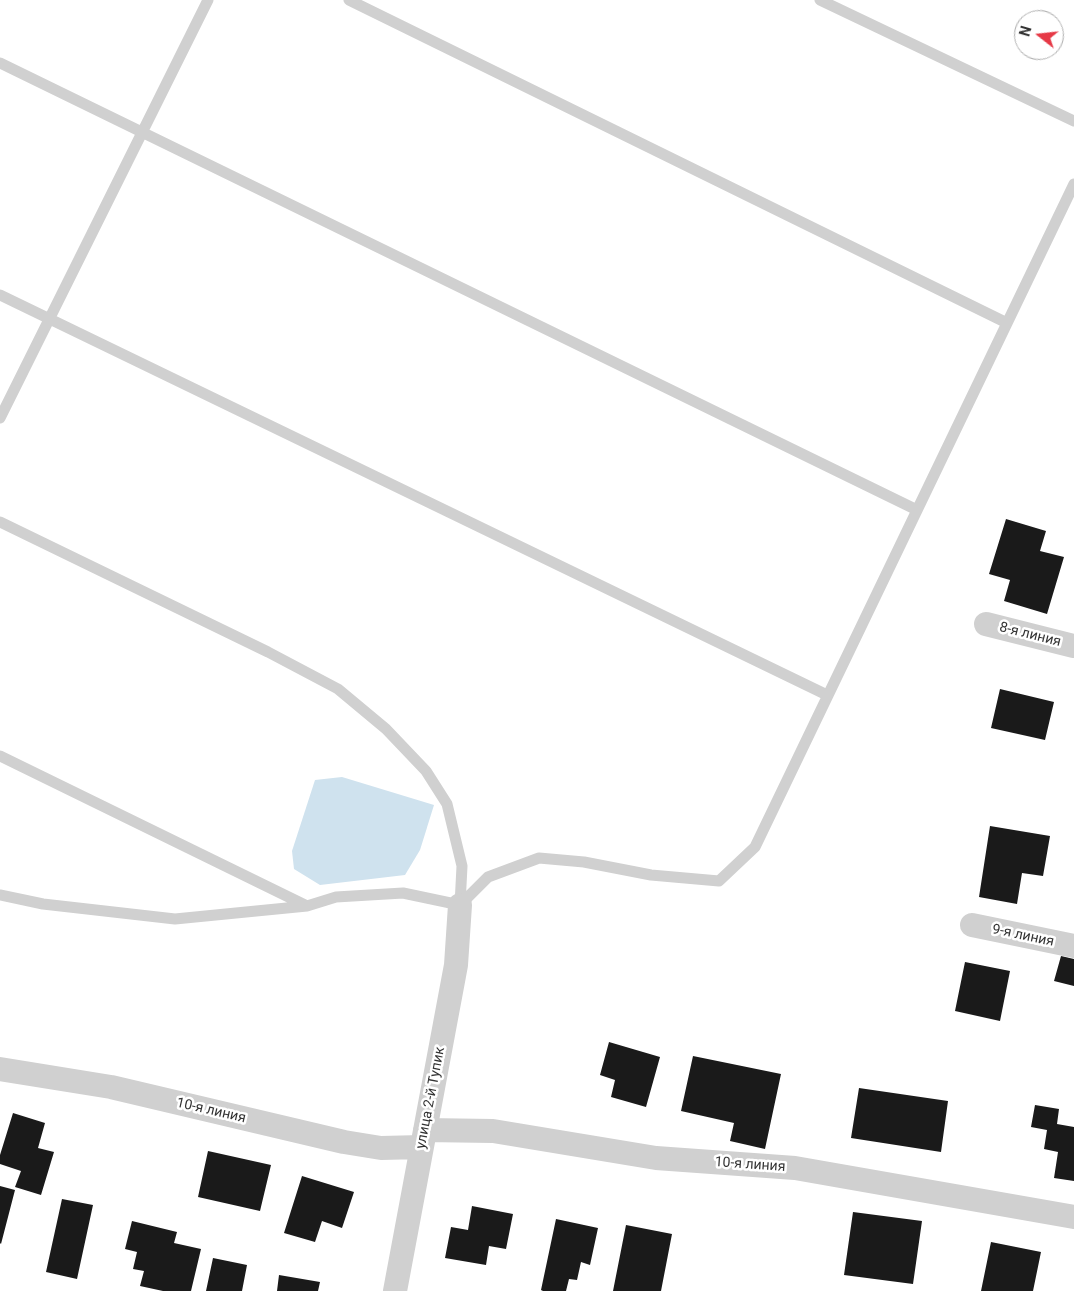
<!DOCTYPE html>
<html>
<head>
<meta charset="utf-8">
<style>
  body { margin:0 }
  #map { position:relative; width:1074px; height:1291px; overflow:hidden; background:#fff; font-family:Roboto,sans-serif }
  canvas { display:block }
  .north { position:absolute; left:1014px; top:10px; width:50px; height:50px; box-sizing:border-box; background:#fff; border:1px solid #adadad; border-radius:50%; rotate:286deg; font-size:14px; font-weight:700; line-height:20px; text-align:center; color:#333 }
  .north::after { content:''; display:block; margin:auto; width:18px; height:22px; background:#e63946; clip-path:polygon(50% 0,100% 100%,50% 72%,0 100%) }
</style>
</head>
<body>
<div id="map">
<canvas width="1074" height="1291"></canvas>
<div class="north">N</div>
</div>
<script>
const g = document.querySelector('canvas').getContext('2d');
g.lineJoin = 'round';
function paint(path, color) {
  g.fillStyle = color;
  g.fill(path, 'evenodd');
}
function poly(rows) {
  const path = new Path2D();
  for (const r of rows) {
    path.moveTo(r[0], r[1]);
    for (let i = 2; i < r.length; i += 2) path.lineTo(r[i], r[i + 1]);
  }
  return path;
}
function trace(path, color, width, dash) {
  g.strokeStyle = color;
  g.lineWidth = width;
  g.lineCap = dash ? 'butt' : 'round';
  g.setLineDash(dash || []);
  g.stroke(path);
}
function write(font, color, halo, rows, align = 'center') {
  g.font = font + ' Roboto,sans-serif';
  g.lineWidth = 5;
  g.setLineDash([]);
  g.textBaseline = 'middle';
  g.strokeStyle = halo;
  g.fillStyle = color;
  for (const [text, x, y, turn = 0] of rows) {
    g.save();
    g.translate(x, y);
    g.rotate((+turn || 0) * Math.PI / 180);
    g.textAlign = isNaN(turn) ? turn : align;
    if (halo) g.strokeText(text, 0, 0);
    g.fillText(text, 0, 0);
    g.restore();
  }
}
paint(poly([
  [342,777,434,805,420,850,405,875,320,885,294,869,292,851,315,780]
]), '#cfe2ee');
paint(poly([
  [1006,519,1046,531,1040,551,1064,557,1047,614,1004,601,1010,580,989,574],
  [1000,689,1054,702,1045,740,991,728],
  [990,826,1050,836,1043,876,1022,873,1017,904,979,897],
  [1061,956,1074,959,1074,986,1054,981],
  [965,962,1010,971,1000,1021,955,1011],
  [609,1042,660,1057,646,1107,611,1097,615,1080,600,1075],
  [693,1056,781,1074,765,1149,730,1141,734,1123,681,1111],
  [859,1088,948,1101,941,1152,851,1138],
  [1035,1105,1059,1109,1057,1124,1074,1127,1074,1181,1054,1178,1058,1152,1044,1149,1047,1130,1031,1127],
  [13,1113,45,1123,38,1148,54,1152,41,1195,15,1187,21,1171,0,1164,0,1155],
  [208,1151,271,1165,260,1211,198,1197],
  [302,1176,354,1192,342,1228,322,1221,315,1242,284,1233],
  [0,1186,15,1190,1,1244,0,1243],
  [62,1199,93,1205,77,1279,46,1272],
  [472,1206,513,1214,506,1249,489,1246,486,1265,445,1258,451,1227,468,1230],
  [853,1212,922,1221,913,1284,844,1275],
  [556,1219,598,1228,590,1265,581,1262,577,1280,569,1279,566,1291,543,1291,541,1290],
  [132,1221,177,1232,174,1243,201,1249,191,1291,163,1291,140,1286,144,1271,133,1269,137,1252,125,1249],
  [626,1225,672,1234,661,1291,613,1291],
  [991,1242,1041,1252,1033,1291,981,1291],
  [213,1258,247,1265,242,1291,206,1291],
  [279,1275,320,1282,318,1291,277,1291]
]), '#1a1a1a');
trace(poly([
  [349,0,1007,323],
  [820,0,1074,121],
  [0,63,917,510],
  [0,295,827,695],
  [0,418,208,0],
  [0,522,268,652,338,689,386,729,426,771,447,804,462,866,460,905],
  [0,756,307,906,336,897,403,893,460,905],
  [0,895,43,904,175,919,307,906],
  [460,905,488,877,539,858,584,862,651,875,719,881,755,847,1074,184]
]), '#d0d0d0', 11);
trace(poly([
  [986,624,1074,646],
  [972,925,1074,946],
  [0,1069,111,1087,344,1142,381,1148,422,1147],
  [425,1130,493,1131,656,1158,795,1168,1074,1217],
  [395,1291,456,965,460,905]
]), '#d0d0d0', 24);
write('14px', '#333', '#fff', [
  ["8-я линия",1030,635,14],
  ["9-я линия",1023,936,12],
  ["улица 2-й Тупик",431,1098,-79],
  ["10-я линия",211,1111,13],
  ["10-я линия",750,1165,4]
]);
</script>
</body>
</html>
